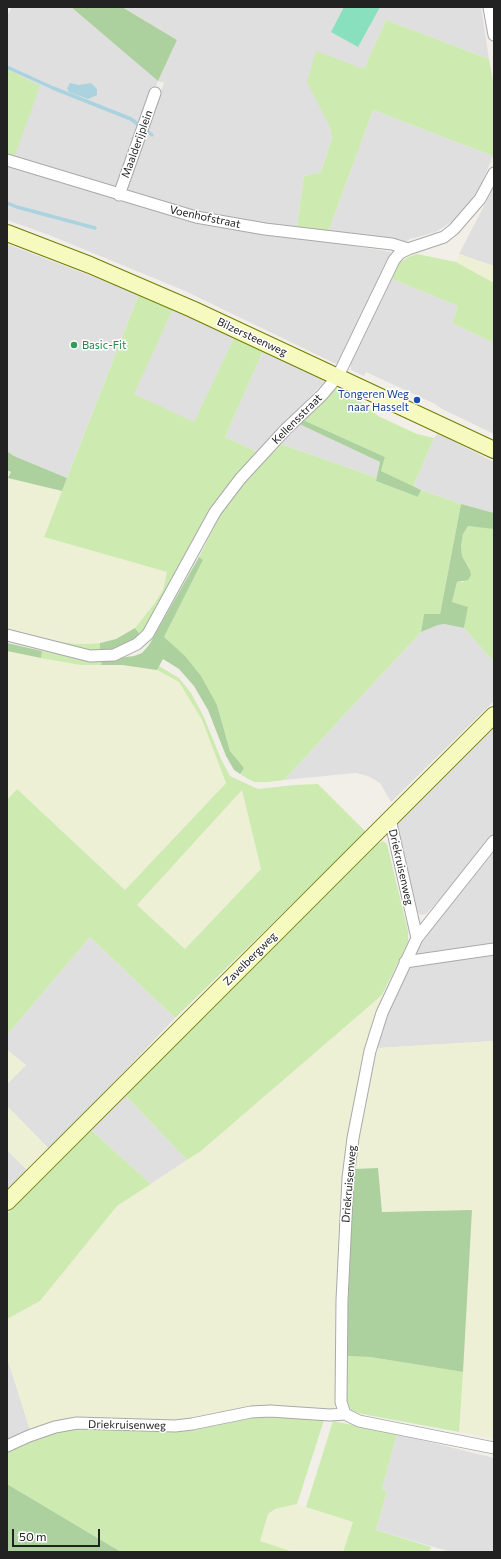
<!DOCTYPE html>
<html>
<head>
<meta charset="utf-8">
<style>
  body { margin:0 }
  #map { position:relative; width:501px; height:1559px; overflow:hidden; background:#f2efe9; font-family:Commissioner,sans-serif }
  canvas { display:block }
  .frame { position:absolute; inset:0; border:8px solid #222; pointer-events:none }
  .scale { position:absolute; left:12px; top:1529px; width:88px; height:18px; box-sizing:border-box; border:2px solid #222; border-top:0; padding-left:5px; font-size:12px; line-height:14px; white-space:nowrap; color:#222; -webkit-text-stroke:3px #fff; paint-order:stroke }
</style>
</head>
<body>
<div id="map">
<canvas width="501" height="1559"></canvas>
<div class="frame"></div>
<div class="scale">50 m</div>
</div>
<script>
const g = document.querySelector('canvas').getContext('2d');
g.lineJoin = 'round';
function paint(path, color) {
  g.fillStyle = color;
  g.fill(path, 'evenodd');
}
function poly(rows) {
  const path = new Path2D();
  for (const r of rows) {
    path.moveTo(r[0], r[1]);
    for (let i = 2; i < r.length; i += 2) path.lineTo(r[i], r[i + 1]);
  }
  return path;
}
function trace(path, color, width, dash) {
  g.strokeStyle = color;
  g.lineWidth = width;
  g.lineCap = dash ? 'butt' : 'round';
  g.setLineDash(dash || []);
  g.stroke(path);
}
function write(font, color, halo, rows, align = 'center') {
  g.font = font + ' Commissioner,sans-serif';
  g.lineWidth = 3;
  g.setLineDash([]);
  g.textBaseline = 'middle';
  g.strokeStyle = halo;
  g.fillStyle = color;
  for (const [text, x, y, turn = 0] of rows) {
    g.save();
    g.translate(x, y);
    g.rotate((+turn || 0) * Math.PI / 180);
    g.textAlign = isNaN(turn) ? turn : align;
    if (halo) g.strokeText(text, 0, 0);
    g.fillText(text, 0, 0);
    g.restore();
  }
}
paint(poly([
  [12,7,71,7,158,81,177,40,122,7,481,7,489,59,386,20,364,69,330,127,332,138,321,172,304,176,297,227,210,216,123,190,164,83,158,81,118,188,14,158,7,69,7,16],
  [373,110,493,156,479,190,457,218,436,232,410,239,406,242,328,232],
  [7,166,188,220,391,252,342,357,336,364,183,290,49,235,7,220],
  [494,187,494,266,459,254],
  [7,244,139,294,67,478,14,456,7,451],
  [390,278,458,306,452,323,494,343,494,434,442,409,435,404,366,372,364,376,351,370,351,364,356,349],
  [173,309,234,338,194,423,133,394],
  [263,351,325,381,257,452,225,437],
  [297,423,380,462,377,478,281,444],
  [438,433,494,462,494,513,461,504,413,487,434,438],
  [444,624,464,628,494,662,494,701,391,802,380,783,368,776,356,773,284,780,421,632,438,625],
  [494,724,494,835,439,900,426,914,421,915,416,911,395,829,397,822],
  [494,852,494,1041,378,1048,382,1030,392,1004,418,948,436,923],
  [90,937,175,1018,50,1150,7,1106,7,1084,26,1065,7,1050,7,1035],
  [125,1095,187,1160,151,1184,91,1130],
  [7,1150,29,1172,7,1194],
  [7,1357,30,1430,7,1439],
  [397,1434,494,1458,494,1547,492,1552,451,1552,376,1530,387,1491,382,1489]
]), '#e0dfdf');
paint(poly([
  [459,254,494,266,494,283,456,262],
  [7,470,11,472,9,478,62,491,44,537,167,572,163,590,154,604,135,628,116,639,89,644,75,644,44,639,7,630],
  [7,651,80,665,122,665,157,670,179,682,202,720,226,783,125,890,17,789,7,800],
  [242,790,261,869,185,949,137,905],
  [382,995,372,1025,347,1138,338,1252,335,1393,336,1408,333,1412,283,1406,246,1409,187,1421,142,1421,30,1430,7,1357,7,1319,40,1301,117,1206,201,1151],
  [494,1041,494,1439,459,1432,472,1211,382,1212,378,1168,354,1169,366,1093,378,1048],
  [7,1050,26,1065,7,1084],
  [7,1106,50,1150,29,1172,7,1150],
  [297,1504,353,1522,343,1552,293,1552,259,1541,268,1514,275,1509]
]), '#eef0d5');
paint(poly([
  [386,20,489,59,494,87,493,156,373,110,328,232,297,227,304,176,321,172,332,138,330,127,307,82,316,51,364,69],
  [7,69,40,86,14,158,7,156],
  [417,254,456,262,494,283,494,343,452,323,458,306,390,278,397,265,408,257],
  [139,294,173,309,134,394,194,422,234,338,263,351,225,437,257,452,221,496,199,529,178,572,141,636,135,628,154,604,163,590,167,572,44,537],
  [334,387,355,397,378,416,417,434,434,438,413,487,381,471,385,457,301,419],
  [281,444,377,478,376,481,418,497,421,490,461,504,440,614,424,614,421,632,284,780,268,782,255,782,248,779,240,774,243,768,230,751,217,705,164,637,203,560,199,557,225,506,235,492],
  [467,526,494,528,494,662,464,628,467,607,452,602,457,582,463,582,470,569,462,556,461,546,463,534],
  [44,639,75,644,89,644,100,643,100,654],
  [42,651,74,657,102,660,101,665,80,665,41,658],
  [159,666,179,678,191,693,203,715,221,759,230,776,258,789,294,785,318,784,366,832,175,1018,90,937,7,1035,7,800,17,789,125,890,226,783,202,720,179,682,157,670],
  [242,790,261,869,185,949,137,905],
  [383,841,387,844,408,931,408,942,382,995,201,1151,187,1160,125,1095,378,844],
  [91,1130,151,1184,117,1206,40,1301,7,1319,7,1214],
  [347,1356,370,1357,463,1372,459,1432,362,1414,351,1410,347,1401],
  [288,1415,324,1420,297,1504,275,1509,268,1514,260,1541,293,1552,121,1552,7,1484,7,1451,60,1430,117,1428,163,1431,189,1431,258,1417],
  [333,1421,397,1434,382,1489,387,1491,376,1530,431,1547,429,1552,343,1552,353,1522,306,1507]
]), '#cdebb0');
paint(poly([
  [71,7,122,7,177,40,158,81],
  [301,419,385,457,381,471,421,490,418,497,376,481,380,462,297,423],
  [7,451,14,456,67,478,62,491,8,478,11,472,7,470],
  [461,504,494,513,494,529,468,526,463,534,461,546,462,556,470,570,471,575,468,580,457,582,452,602,468,607,464,628,444,624,438,625,421,632,424,614,440,614],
  [199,557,203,560,164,637,185,656,201,676,217,705,230,751,244,768,240,774,234,770,226,756,208,710,194,686,179,669,163,659,157,670,122,665,101,665,102,660,134,656,142,653,149,645],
  [135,628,141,636,122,648,100,654,100,643,116,639],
  [7,643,42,651,41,658,7,651],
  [378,1168,382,1212,472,1210,463,1372,370,1357,347,1356,350,1203,354,1169],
  [7,1484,121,1552,7,1552]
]), '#add19e');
paint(poly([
  [344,7,380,7,358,47,331,32]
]), '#88e0be');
paint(poly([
  [70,83,79,85,91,83,97,89,97,95,88,99,69,92,67,88]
]), '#aad3df');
trace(poly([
  [7,67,53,88,131,119,140,126],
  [147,131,152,135],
  [7,203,17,207,95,228]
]), '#aad3df', 3.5);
const minor = poly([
  [489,7,494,35],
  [7,160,196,217,265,229,392,244,408,249],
  [119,195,155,93],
  [7,635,90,656,114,655,137,644,148,634,215,512,240,479,286,429,322,395,338,376,394,260,400,253,408,249,444,237,454,229,480,199,494,173],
  [390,819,417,938],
  [405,962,494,949],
  [345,1414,341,1402,342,1300,348,1178,353,1138,370,1051,382,1013,417,938,494,841],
  [7,1446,29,1436,55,1427,77,1423,175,1426,192,1424,251,1412,270,1411,330,1415,345,1414,359,1421,494,1448]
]);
const secondary = poly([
  [7,233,90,265,192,309,494,450],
  [7,1202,494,715]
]);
trace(minor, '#a9a9a9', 13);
trace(secondary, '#707d05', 18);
trace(minor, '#fff', 11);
trace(secondary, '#f7fabf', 16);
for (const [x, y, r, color] of [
  [74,345,4,"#2e9e5b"],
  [417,400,4,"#1a4fb4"]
]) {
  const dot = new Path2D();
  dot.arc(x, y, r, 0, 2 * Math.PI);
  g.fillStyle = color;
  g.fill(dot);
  trace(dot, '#fff', 1.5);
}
write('11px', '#222', '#fff', [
  ["Maalderijplein",137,144,-70],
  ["Voenhofstraat",205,217,12],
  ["Bilzersteenweg",252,337,25],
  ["Kellensstraat",297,419,-45],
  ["Driekruisenweg",401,867,77],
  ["Zavelbergweg",250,959,-45],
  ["Driekruisenweg",349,1184,-85],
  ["Driekruisenweg",127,1425,1]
]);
write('11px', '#27864d', '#fff', [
  ["Basic-Fit",82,345]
], 'left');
write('11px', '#164399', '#fff', [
  ["Tongeren Weg",409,394],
  ["naar Hasselt",409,407]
], 'right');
</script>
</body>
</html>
